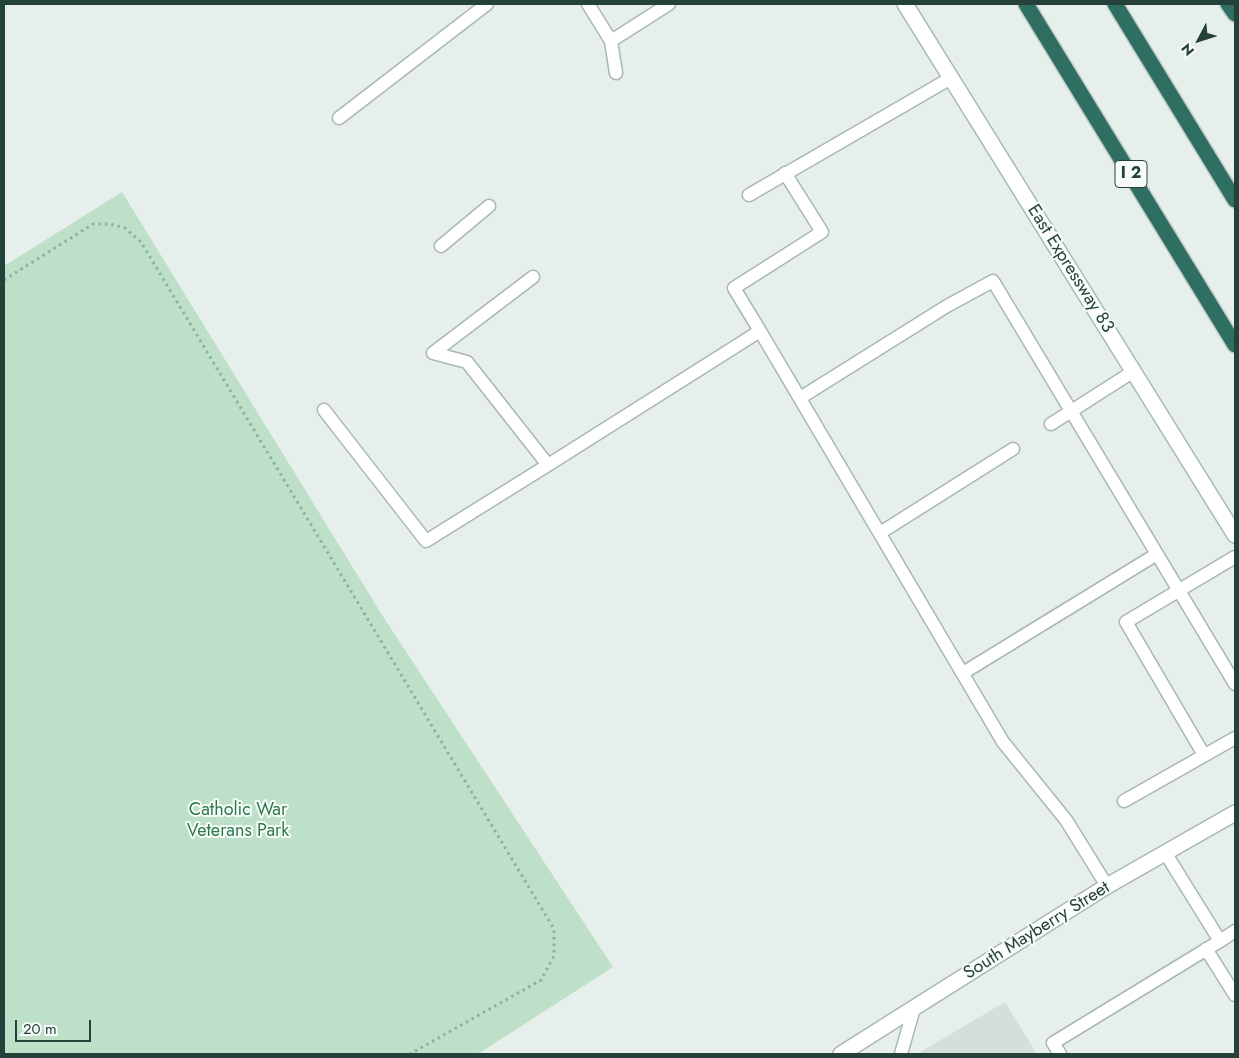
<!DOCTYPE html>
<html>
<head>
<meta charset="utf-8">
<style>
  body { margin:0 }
  #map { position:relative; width:1239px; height:1058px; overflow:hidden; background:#e6efeb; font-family:Jost,sans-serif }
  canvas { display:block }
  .frame { position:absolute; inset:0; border:5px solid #24423a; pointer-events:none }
  .north { position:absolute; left:1174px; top:15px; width:50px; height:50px; -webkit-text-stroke:4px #f7fbf9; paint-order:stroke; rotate:230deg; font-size:14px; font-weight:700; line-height:20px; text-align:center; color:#24423a }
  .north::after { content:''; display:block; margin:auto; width:18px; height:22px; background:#24423a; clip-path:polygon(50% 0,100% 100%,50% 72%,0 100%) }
  .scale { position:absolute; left:15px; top:1020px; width:76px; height:22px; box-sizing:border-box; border:2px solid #24423a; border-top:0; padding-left:6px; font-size:15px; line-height:18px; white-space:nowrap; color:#24423a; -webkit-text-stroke:4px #f7fbf9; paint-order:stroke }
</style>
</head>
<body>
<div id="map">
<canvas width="1239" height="1058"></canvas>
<div class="frame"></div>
<div class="north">N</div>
<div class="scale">20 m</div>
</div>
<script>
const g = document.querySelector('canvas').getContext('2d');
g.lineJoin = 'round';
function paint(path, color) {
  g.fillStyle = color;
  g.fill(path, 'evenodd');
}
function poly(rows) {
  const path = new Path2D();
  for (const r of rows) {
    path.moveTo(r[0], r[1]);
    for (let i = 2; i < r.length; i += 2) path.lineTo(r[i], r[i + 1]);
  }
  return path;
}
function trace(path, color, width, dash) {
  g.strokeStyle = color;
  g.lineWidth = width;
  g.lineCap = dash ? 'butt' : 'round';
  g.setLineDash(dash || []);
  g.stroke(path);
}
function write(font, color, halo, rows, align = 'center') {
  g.font = font + ' Jost,sans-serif';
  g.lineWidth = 4;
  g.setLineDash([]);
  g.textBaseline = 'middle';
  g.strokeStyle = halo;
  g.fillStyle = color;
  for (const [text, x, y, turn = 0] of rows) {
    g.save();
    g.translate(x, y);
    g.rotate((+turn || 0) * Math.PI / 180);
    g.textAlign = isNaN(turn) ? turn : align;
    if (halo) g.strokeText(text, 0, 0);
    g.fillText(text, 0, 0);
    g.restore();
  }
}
paint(poly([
  [1005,1002,1037,1054,917,1054]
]), '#d4dfda');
paint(poly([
  [122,192,382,615,613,967,478,1054,4,1054,4,266]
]), '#bfe0c8');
const service = poly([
  [588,4,611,41,616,73],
  [611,41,669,4],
  [339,118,487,4],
  [749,195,951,78],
  [441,246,489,206],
  [760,331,1003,742,1066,820,1107,886],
  [433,353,533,277],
  [800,398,947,306,993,281,1235,684],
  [324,410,426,541,548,465,467,362,433,353],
  [1051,424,1134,371],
  [548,465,760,331,734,288,822,232,785,173],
  [880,533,1013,449],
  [963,673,1157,554],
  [1204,755,1126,622,1235,557],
  [1124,801,1235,738],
  [1220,941,1235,931],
  [1206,949,1235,995],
  [901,1054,914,1008],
  [1060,1054,1053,1043,1220,941,1166,854]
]);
const tertiary = poly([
  [841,1054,1107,886,1235,813]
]);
const secondary = poly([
  [905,4,1235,535]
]);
const motorway = poly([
  [1026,4,1235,345],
  [1115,4,1235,200],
  [1228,4,1235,14]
]);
trace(service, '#a8b8b2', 15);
trace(tertiary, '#a8b8b2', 18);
trace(secondary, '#a4bbb3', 18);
trace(motorway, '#c2cac8', 18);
trace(poly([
  [4,280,93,224,110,224,125,228,141,242,554,929,554,956,541,980,410,1054]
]), '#86b3a5', 3, [2.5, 4]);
trace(service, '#fff', 12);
trace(tertiary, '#fff', 15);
trace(secondary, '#fff', 15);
trace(motorway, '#2f6f62', 15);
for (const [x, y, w] of [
  [1131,174,32]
]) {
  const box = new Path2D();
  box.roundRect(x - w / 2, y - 13.5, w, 27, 4);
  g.fillStyle = '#f7fbf9';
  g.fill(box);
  trace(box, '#24423a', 1);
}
write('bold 16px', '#24423a', null, [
  ["I 2",1131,174]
]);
write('18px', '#24423a', '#f7fbf9', [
  ["East Expressway 83",1070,269,58],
  ["South Mayberry Street",1037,931,-32]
]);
write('18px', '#2d7a4b', '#f7fbf9', [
  ["Catholic War",238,811],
  ["Veterans Park",238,832]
]);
</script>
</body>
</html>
